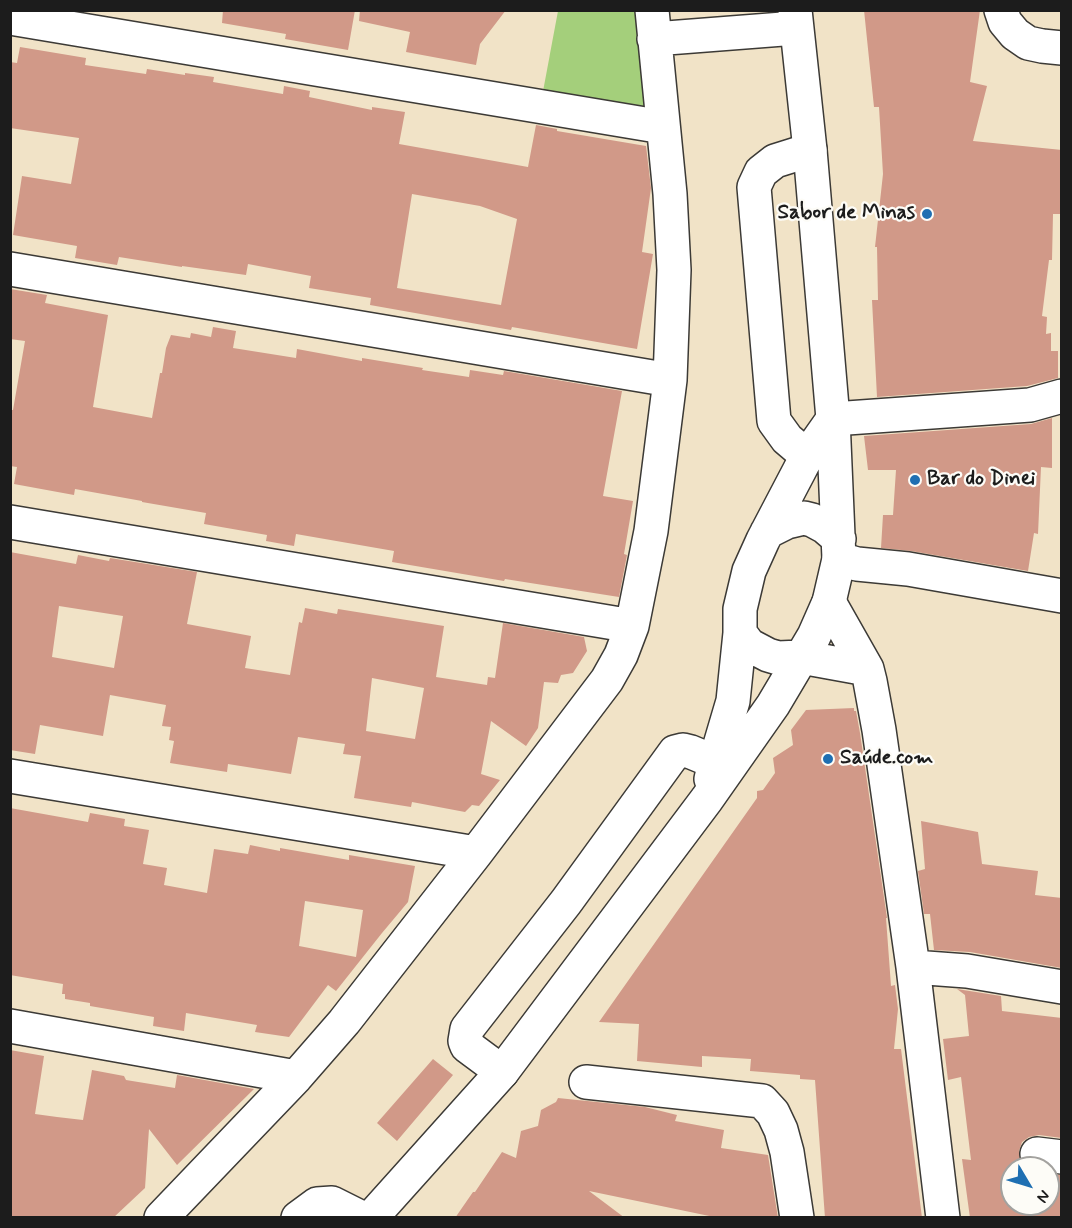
<!DOCTYPE html>
<html>
<head>
<meta charset="utf-8">
<style>
  body { margin:0 }
  #map { position:relative; width:1072px; height:1228px; overflow:hidden; background:#f1e3c7; font-family:Mynerve,sans-serif }
  canvas { display:block }
  .frame { position:absolute; inset:0; border:12px solid #1c1c1c; pointer-events:none }
  .north { position:absolute; left:1000px; top:1156px; width:60px; height:60px; box-sizing:border-box; background:#fdfcf7; border:2px solid #a3a29f; border-radius:50%; rotate:128deg; font-size:16px; font-weight:700; line-height:24px; text-align:center; color:#1c1c1c }
  .north::after { content:''; display:block; margin:auto; width:21px; height:27px; background:#1f6fb2; clip-path:polygon(50% 0,100% 100%,50% 72%,0 100%) }
</style>
</head>
<body>
<div id="map">
<canvas width="1072" height="1228"></canvas>
<div class="frame"></div>
<div class="north">N</div>
</div>
<script>
const g = document.querySelector('canvas').getContext('2d');
g.lineJoin = 'round';
function paint(path, color) {
  g.fillStyle = color;
  g.fill(path, 'evenodd');
}
function poly(rows) {
  const path = new Path2D();
  for (const r of rows) {
    path.moveTo(r[0], r[1]);
    for (let i = 2; i < r.length; i += 2) path.lineTo(r[i], r[i + 1]);
  }
  return path;
}
function trace(path, color, width, dash) {
  g.strokeStyle = color;
  g.lineWidth = width;
  g.lineCap = dash ? 'butt' : 'round';
  g.setLineDash(dash || []);
  g.stroke(path);
}
function write(font, color, halo, rows, align = 'center') {
  g.font = font + ' Mynerve,sans-serif';
  g.lineWidth = 4.5;
  g.setLineDash([]);
  g.textBaseline = 'middle';
  g.strokeStyle = halo;
  g.fillStyle = color;
  for (const [text, x, y, turn = 0] of rows) {
    g.save();
    g.translate(x, y);
    g.rotate((+turn || 0) * Math.PI / 180);
    g.textAlign = isNaN(turn) ? turn : align;
    if (halo) g.strokeText(text, 0, 0);
    g.fillText(text, 0, 0);
    g.restore();
  }
}
paint(poly([
  [558,11,636,11,644,106,636,113,541,102]
]), '#a4cf7b');
paint(poly([
  [223,10,355,10,348,50,285,39,286,34,222,23],
  [360,10,506,10,480,44,476,65,406,52,410,32,359,21],
  [864,10,980,10,970,82,987,86,973,141,1062,150,1062,214,1053,214,1052,260,1049,260,1042,316,1047,317,1046,334,1051,333,1051,351,1058,351,1058,378,1027,386,877,397,872,300,878,300,877,247,875,247,883,174,879,107,874,107],
  [20,47,86,58,85,65,146,74,147,69,185,75,185,73,214,77,213,82,283,94,284,86,310,91,309,97,372,110,372,107,405,112,399,144,528,167,536,125,557,129,557,131,646,146,651,188,642,252,653,254,637,349,512,327,511,330,370,305,371,298,309,288,311,276,248,264,246,275,182,266,182,267,119,257,117,265,75,258,77,246,13,235,22,176,71,184,79,138,10,128,10,62,17,63],
  [412,194,480,206,517,219,501,305,397,288],
  [10,289,47,295,45,303,108,315,93,407,152,418,160,373,162,373,166,348,171,335,190,338,191,333,211,337,213,327,236,331,233,348,296,358,297,349,362,361,362,358,423,368,422,370,469,377,470,370,503,375,504,371,622,391,603,496,633,501,624,554,627,555,619,597,505,579,504,581,392,562,394,551,296,534,294,546,266,541,267,535,204,524,206,513,142,502,142,501,75,489,74,495,14,484,17,467,10,466,10,410,13,410,25,341,10,339],
  [1052,418,1052,468,1041,467,1038,534,1034,533,1028,571,911,551,881,548,883,515,893,515,896,470,868,470,864,436,1031,424],
  [10,552,76,564,78,555,109,561,110,558,197,572,187,624,251,636,245,668,290,675,299,622,302,623,305,608,337,614,338,609,444,626,436,677,487,685,488,677,495,678,503,623,584,637,587,651,573,673,561,675,558,683,544,682,538,728,526,746,491,721,481,774,500,780,479,806,472,805,465,812,412,802,411,807,354,798,361,756,343,754,345,744,298,737,291,774,228,764,227,772,170,763,174,741,169,740,171,727,162,726,166,705,110,695,103,736,40,725,35,754,10,750],
  [59,606,123,616,114,668,52,657],
  [372,678,424,688,415,739,366,731],
  [854,708,854,711,856,711,860,733,887,918,886,918,891,986,895,985,898,1009,894,1049,901,1049,922,1218,825,1218,815,1080,800,1079,800,1075,750,1071,751,1059,702,1056,702,1067,637,1061,639,1024,599,1022,757,798,757,791,763,790,775,773,773,758,793,745,791,730,806,710],
  [10,808,88,822,90,813,125,819,124,826,149,830,143,864,167,868,164,885,207,893,214,849,248,854,250,845,280,851,280,848,349,860,349,855,415,866,408,902,382,933,336,991,328,985,289,1037,255,1032,257,1025,186,1013,184,1031,153,1026,154,1017,90,1006,90,1003,65,999,65,994,62,994,63,984,10,975],
  [305,901,363,910,356,957,299,946],
  [921,821,978,832,982,864,1038,871,1035,895,1062,898,1062,968,970,952,934,950,930,914,924,914,918,871,925,869],
  [957,989,1001,996,1002,1011,1062,1018,1062,1138,1039,1135,1029,1137,1022,1142,1019,1151,1020,1161,1025,1168,1012,1168,1012,1204,1048,1204,1048,1174,1062,1175,1062,1218,970,1218,962,1159,971,1160,961,1077,948,1080,943,1039,969,1036,965,995],
  [10,1050,44,1056,35,1114,57,1117,83,1120,92,1070,124,1076,126,1080,175,1088,177,1075,254,1089,177,1165,149,1129,145,1188,113,1218,10,1218],
  [433,1059,453,1075,397,1141,377,1123],
  [558,1098,645,1107,677,1115,675,1121,724,1130,721,1148,768,1155,778,1218,719,1218,589,1191,625,1218,455,1218,473,1192,475,1192,502,1152,516,1158,521,1131,538,1126,541,1110,556,1102]
]), '#d19988');
const minor = poly([
  [1001,10,1005,22,1015,34,1028,43,1042,46,1062,48],
  [10,18,663,127],
  [654,39,796,28],
  [10,269,670,380],
  [833,419,1030,405,1062,396],
  [807,456,787,439,774,421,754,187,761,172,775,161,810,150],
  [10,522,632,626],
  [839,559,857,564,908,569,1062,596],
  [829,602,867,669,870,681,879,730,913,967,943,1218],
  [801,657,867,669],
  [10,776,476,853],
  [913,967,967,971,1062,987],
  [10,1026,296,1077],
  [502,1072,467,1046,465,1041,467,1029,566,902,675,752,683,750,691,752,715,762],
  [586,1082,762,1101,773,1113,781,1130,787,1152,797,1218],
  [1037,1154,1062,1157],
  [161,1218,296,1077,344,1022,476,853,607,680,621,655,632,626,651,531,670,380,674,270,670,194,652,10],
  [298,1218,317,1204,332,1203,362,1218]
]);
const major = poly([
  [767,532,787,522,804,518,812,520,825,527,839,539],
  [740,633,749,645,768,655,778,658,801,657],
  [711,779,715,762,733,701,740,633,740,609,749,571,763,540,807,456,833,419],
  [371,1218,502,1072,707,799,773,705,814,636,829,602,839,559,833,419,810,150,795,10]
]);
trace(minor, '#3c3a36', 36);
trace(major, '#3c3a36', 36);
trace(minor, '#fff', 33);
trace(major, '#fff', 33);
for (const [x, y, r, color] of [
  [927,214,6,"#1f6fb2"],
  [915,480,6,"#1f6fb2"],
  [828,759,6,"#1f6fb2"]
]) {
  const dot = new Path2D();
  dot.arc(x, y, r, 0, 2 * Math.PI);
  g.fillStyle = color;
  g.fill(dot);
  trace(dot, '#fdfcf7', 2);
}
write('bold 21px', '#1c1c1c', '#fdfcf7', [
  ["Sabor de Minas",915,214,"right"],
  ["Bar do Dinei",927,480],
  ["Saúde.com",840,759]
], 'left');
</script>
</body>
</html>
